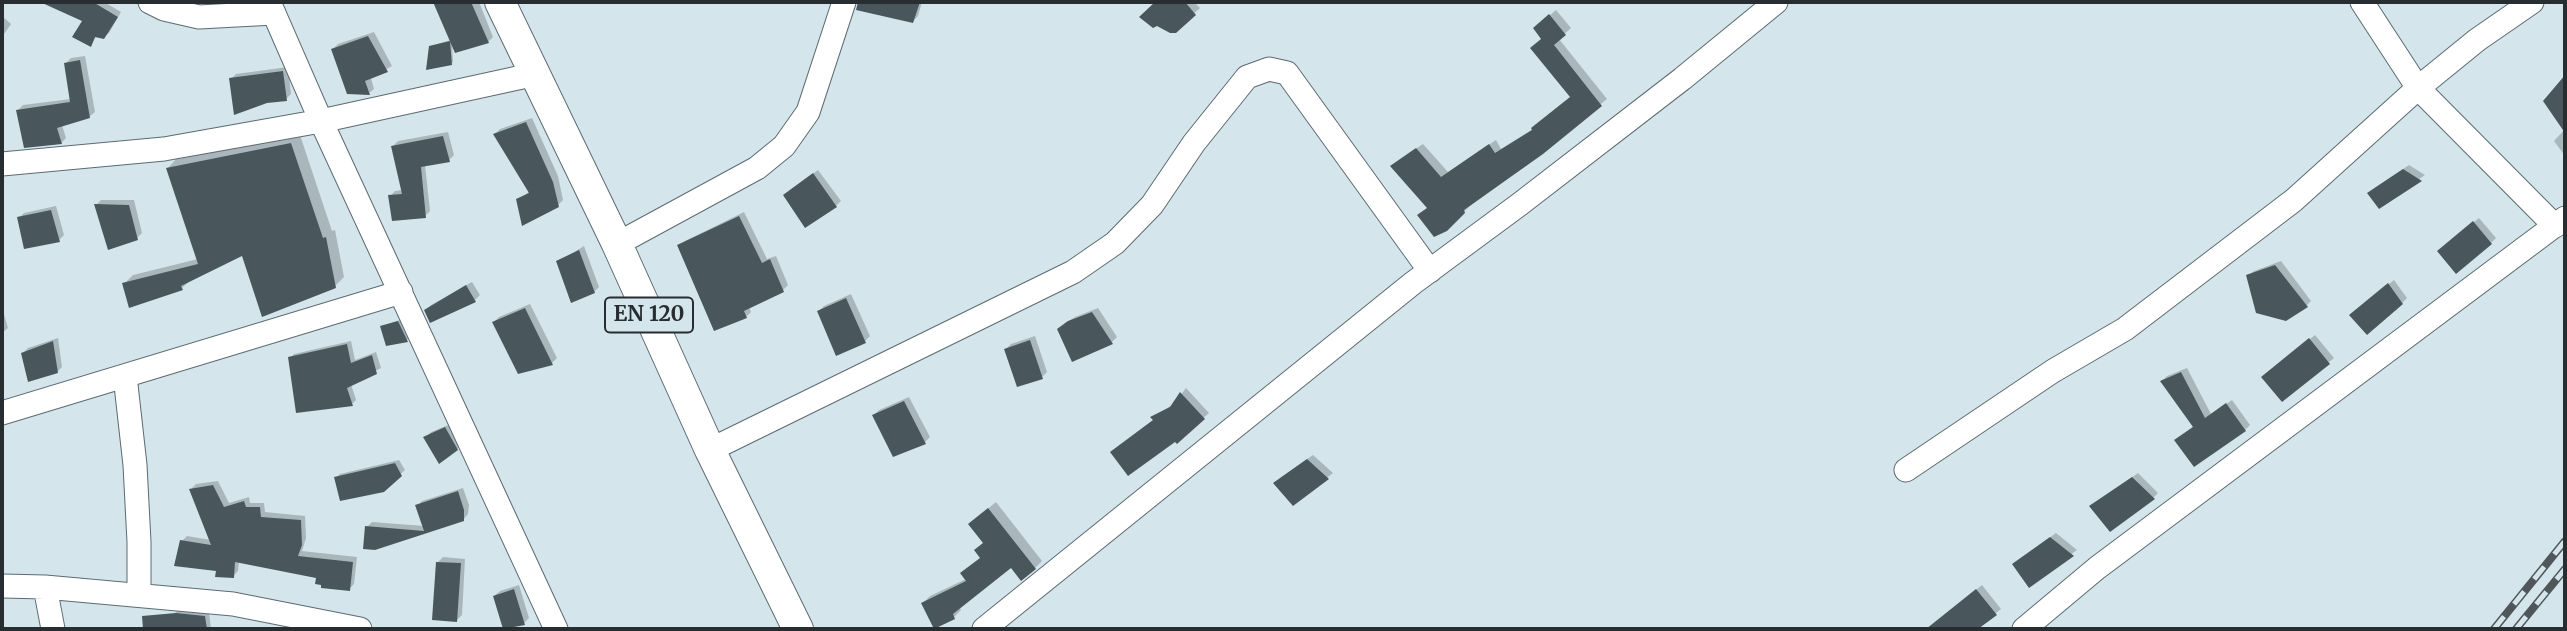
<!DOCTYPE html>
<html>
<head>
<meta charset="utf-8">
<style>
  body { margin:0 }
  #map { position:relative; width:2567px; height:631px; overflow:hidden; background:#d4e5ec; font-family:Merriweather,serif }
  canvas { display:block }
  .frame { position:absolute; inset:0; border:4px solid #272d30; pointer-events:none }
</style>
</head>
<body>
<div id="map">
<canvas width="2567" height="631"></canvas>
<div class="frame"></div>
</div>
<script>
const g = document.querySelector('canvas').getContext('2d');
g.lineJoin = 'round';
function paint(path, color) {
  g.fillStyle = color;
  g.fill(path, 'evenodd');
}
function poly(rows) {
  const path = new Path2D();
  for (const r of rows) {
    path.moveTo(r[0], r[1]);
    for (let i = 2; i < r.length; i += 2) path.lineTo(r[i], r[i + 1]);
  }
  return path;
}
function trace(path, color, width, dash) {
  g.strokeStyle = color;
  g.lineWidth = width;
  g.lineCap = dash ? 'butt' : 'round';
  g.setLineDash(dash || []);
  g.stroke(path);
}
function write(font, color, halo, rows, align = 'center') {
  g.font = font + ' Merriweather,serif';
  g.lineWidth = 7;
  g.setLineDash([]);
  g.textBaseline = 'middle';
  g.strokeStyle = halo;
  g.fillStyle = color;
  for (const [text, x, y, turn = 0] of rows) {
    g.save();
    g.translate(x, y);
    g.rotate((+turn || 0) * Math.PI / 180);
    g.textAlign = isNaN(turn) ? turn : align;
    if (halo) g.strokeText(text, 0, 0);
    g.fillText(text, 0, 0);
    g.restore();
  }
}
paint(poly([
  [44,2,104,2,121,12,109,33,104,37,97,35,91,45,84,20],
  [435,2,479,2,493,37,488,42,452,44,453,62,451,64,431,46,451,40],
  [892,2,922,2,918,16,913,21,887,15],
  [1157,2,1194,2,1200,8,1175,31,1142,17],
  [1556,10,1571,28,1559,39,1607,99,1542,153,1470,206,1446,229,1399,160,1423,144,1448,172,1496,140,1501,149,1533,129,1572,97,1543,38,1541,23],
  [2,16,11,24,2,37],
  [374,32,392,66,371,78,374,89,369,93,333,49,338,44],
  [85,56,95,112,89,117,62,125,66,138,61,143,18,110,23,105,71,99,66,63,71,58],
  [288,67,291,94,286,99,231,79,236,74],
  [2565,78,2565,156,2554,141,2565,129,2561,83],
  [532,118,558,176,563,200,558,205,518,200,530,191,495,134,500,129],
  [448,132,454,155,449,160,425,165,430,211,425,216,390,196,395,191,402,190,393,146,398,141],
  [300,135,332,231,335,230,344,277,335,286,243,254,192,279,182,288,130,306,124,284,133,275,198,259,168,168,176,159],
  [2409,165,2425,175,2379,207,2375,188],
  [818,170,841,201,836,206,790,190],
  [101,200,134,200,142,233,137,238,96,205],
  [56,206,64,235,59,240,19,218,24,213],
  [744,212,767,259,776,256,788,285,783,290,749,307,751,312,746,317,680,246,685,241],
  [2479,218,2496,238,2491,243,2444,246],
  [584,246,599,287,594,292,558,262],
  [2281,261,2311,301,2306,306,2248,276,2254,271],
  [2394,280,2407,298,2402,303,2356,310],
  [472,282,480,295,475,300,431,321,426,310,431,305],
  [851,294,870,336,865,341,819,311,824,306],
  [530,304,557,358,552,363,494,322,499,317],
  [2,307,8,328,2,333],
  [1098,308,1117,337,1112,342,1073,360,1064,324,1075,317],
  [400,320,409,338,407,340,382,326],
  [2315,335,2334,358,2329,362,2269,372],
  [1035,336,1047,372,1042,377,1006,349,1011,344],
  [58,338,62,367,57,372,23,353,28,348],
  [351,341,355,360,376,352,381,368,351,384,356,400,352,404,290,358,294,354],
  [2187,368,2211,414,2232,400,2250,425,2245,430,2182,435,2194,426,2162,381,2167,376],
  [1186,388,1209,413,1177,441,1152,417,1174,404],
  [909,397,930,437,925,442,874,415,879,410],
  [451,424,462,444,457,449,426,437,431,432],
  [1313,455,1333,473,1294,504,1280,478],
  [399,460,405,470,383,490,336,478,340,474],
  [2138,473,2158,493,2153,498,2091,506],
  [218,481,229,503,249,497,250,503,264,503,265,512,305,516,306,538,302,551,357,557,354,584,349,589,317,576,239,561,238,571,233,576,218,569,182,541,187,536,211,540,191,489,196,484],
  [463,488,469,505,468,514,463,520,375,548,367,527,372,522,424,526,417,506,422,501],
  [996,502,1042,561,1035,568,1012,566,959,606,961,610,954,617,923,603,930,596,966,579,981,557,984,542,978,517],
  [2056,533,2077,550,2030,585,2020,559],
  [443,557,465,559,462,615,457,620,438,562],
  [519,585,529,618,524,623,505,629,494,596,500,591],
  [1982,585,2001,609,1976,629,1944,629,1938,621],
  [179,609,209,612,211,629,176,629,174,614]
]), '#0003');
paint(poly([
  [40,2,93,2,118,17,104,39,95,37,91,47,72,37,82,21],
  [433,2,471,2,489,43,455,53],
  [858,2,920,2,913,23,856,10],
  [1155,2,1185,2,1196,15,1176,33,1170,33,1157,26,1153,28,1139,17],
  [1549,14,1566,35,1554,45,1602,106,1543,154,1464,210,1465,213,1447,231,1434,237,1417,215,1427,208,1390,166,1416,148,1441,177,1489,144,1495,153,1532,130,1531,128,1570,97,1530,48,1541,39,1533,28],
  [368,36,388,72,365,81,370,95,347,94,331,49],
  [450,41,452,65,426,70,429,46],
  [80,60,90,118,57,128,62,144,24,148,16,110,70,102,64,63],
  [283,71,287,101,267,103,234,115,229,78],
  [2565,75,2565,133,2543,101],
  [526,122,553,182,559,207,522,226,516,199,529,193,493,134],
  [443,136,450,162,421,167,426,218,392,221,388,195,402,194,391,146],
  [291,143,323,238,326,237,336,288,262,317,242,256,181,286,183,290,129,308,122,283,198,264,166,168],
  [2403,169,2422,181,2379,209,2367,193],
  [813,173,837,207,805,228,783,195],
  [94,204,129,205,138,240,108,250],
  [51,210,60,242,24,249,17,217],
  [739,216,762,263,770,259,784,292,744,311,747,318,714,331,677,245],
  [2473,221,2492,244,2456,274,2437,251],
  [579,250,595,293,571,303,556,261],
  [2275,265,2308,307,2286,321,2256,313,2246,275],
  [2388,283,2403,304,2367,335,2349,315],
  [466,285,476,302,430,323,424,310],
  [846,298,866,343,836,356,817,311],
  [525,308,553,365,518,374,492,322],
  [1092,312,1113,344,1072,362,1057,329,1068,321],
  [398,321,408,342,386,346,380,326],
  [2309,338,2330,364,2282,402,2261,377],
  [1030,340,1043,379,1017,387,1004,349],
  [53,341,58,373,28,382,21,353],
  [347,344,351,363,372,355,377,374,347,388,353,406,296,413,288,357],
  [2181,372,2205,418,2226,403,2246,431,2194,467,2174,440,2193,427,2160,381],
  [1180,392,1205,419,1177,444,1175,442,1128,476,1110,452,1153,420,1150,417,1170,407],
  [904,401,926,444,893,457,872,415],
  [445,427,458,450,439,464,423,437],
  [1307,459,1329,479,1293,506,1273,483],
  [395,463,402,476,384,492,340,501,334,477],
  [2132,477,2155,499,2110,532,2089,506],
  [213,485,224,507,244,501,246,507,260,507,261,517,301,520,302,545,298,556,353,562,350,591,321,588,321,585,315,584,316,578,235,562,234,578,215,577,216,571,174,566,180,540,211,545,189,489],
  [458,491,464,510,464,521,375,550,363,549,365,526,424,531,415,505],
  [988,508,1036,569,1021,581,1011,568,953,614,955,619,934,629,921,603,966,581,960,573,980,558,974,550,983,543,968,524],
  [2050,537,2074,556,2029,588,2012,564],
  [436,562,461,563,457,622,432,620],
  [514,589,525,625,503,629,493,596],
  [1976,589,1997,615,1978,629,1926,629],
  [176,613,205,616,207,629,143,629,142,616]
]), '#49575d');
const minor = poly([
  [150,2,164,9,199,17,274,13],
  [269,2,321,121,556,629],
  [2362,2,2418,88,2555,226],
  [2,164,164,149,321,121,536,74],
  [617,244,757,168,784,146,808,112,844,2],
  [125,376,135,465,139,542,139,595],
  [2,413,401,292],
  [710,450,1073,272,1115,243,1152,205,1194,143,1247,77,1269,69,1287,73,1430,271],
  [1906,470,2053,371,2125,329,2294,200,2418,88,2477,40,2532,2],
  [2,586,45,587,233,604,360,629],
  [45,587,53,629],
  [984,629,1413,283,1520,204,1682,79,1776,2],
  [2024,629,2097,568,2565,218]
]);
const major = poly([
  [500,2,617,244,710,450,798,629]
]);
trace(minor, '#5c6b71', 25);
trace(major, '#5c6b71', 32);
trace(minor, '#fff', 23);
trace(major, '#fff', 30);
const rail = poly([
  [2494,629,2565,541],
  [2516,629,2565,569]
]);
trace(rail, '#4f575b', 8);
trace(rail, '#d4e5ec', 5, [16]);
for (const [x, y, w] of [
  [649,315,88]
]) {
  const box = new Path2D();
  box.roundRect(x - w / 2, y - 17.5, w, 35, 5);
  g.fillStyle = '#d4e5ec';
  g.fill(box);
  trace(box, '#272d30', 2);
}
write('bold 21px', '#272d30', null, [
  ["EN 120",649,315]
]);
</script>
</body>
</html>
